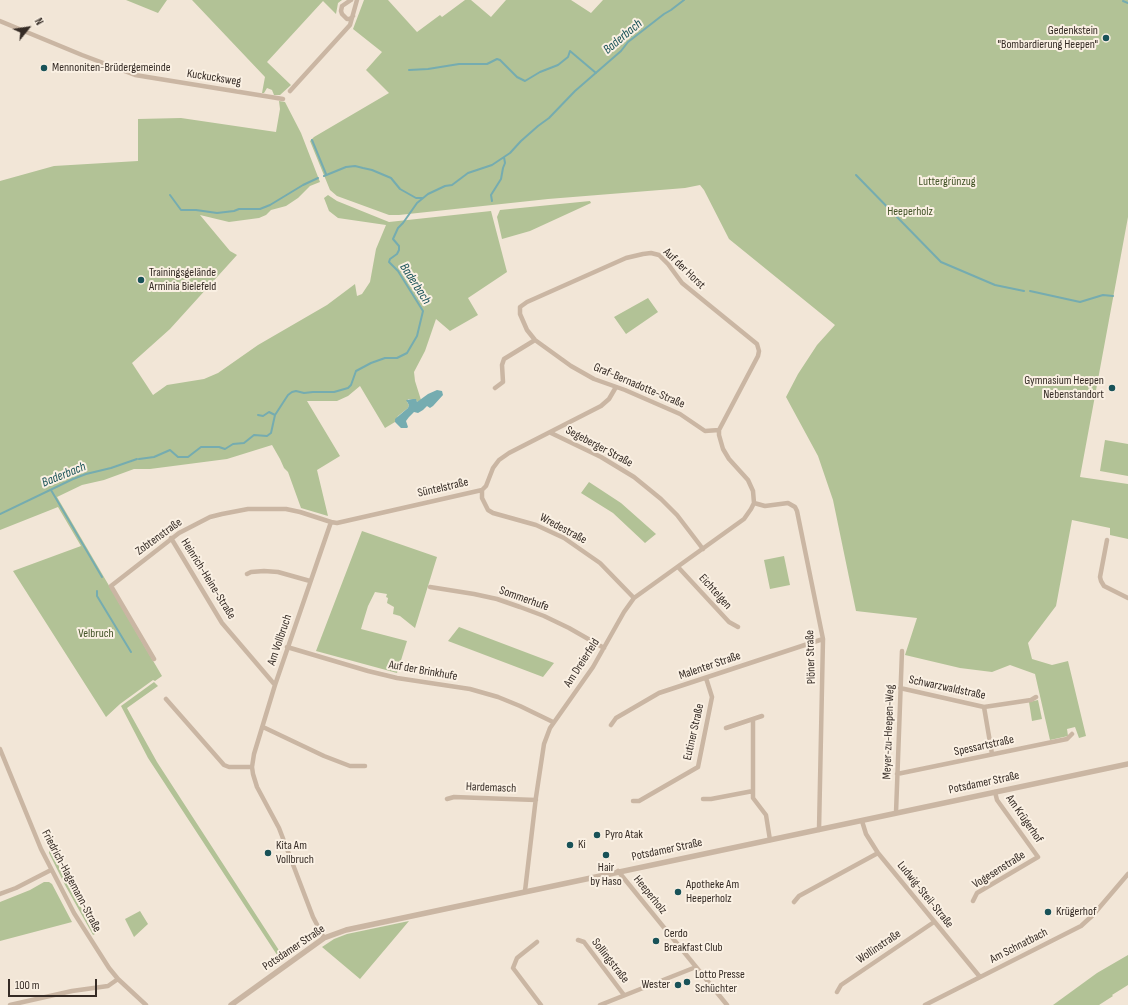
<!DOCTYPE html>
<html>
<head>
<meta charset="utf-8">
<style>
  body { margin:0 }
  #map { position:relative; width:1128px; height:1005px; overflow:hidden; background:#f2e6d7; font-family:"Sofia Sans Condensed",sans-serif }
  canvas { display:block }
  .north { position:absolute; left:8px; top:8px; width:40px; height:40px; -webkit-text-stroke:3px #faf0e3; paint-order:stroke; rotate:60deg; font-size:11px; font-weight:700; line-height:16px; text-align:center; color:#352b25 }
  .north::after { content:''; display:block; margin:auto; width:14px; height:18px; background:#352b25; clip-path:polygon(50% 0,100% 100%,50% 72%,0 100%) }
  .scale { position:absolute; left:8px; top:979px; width:89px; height:18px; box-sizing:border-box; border:2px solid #352b25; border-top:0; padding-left:5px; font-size:12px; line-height:14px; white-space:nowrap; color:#352b25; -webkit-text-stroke:3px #faf0e3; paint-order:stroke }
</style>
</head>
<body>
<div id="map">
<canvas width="1128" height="1005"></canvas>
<div class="north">N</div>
<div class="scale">100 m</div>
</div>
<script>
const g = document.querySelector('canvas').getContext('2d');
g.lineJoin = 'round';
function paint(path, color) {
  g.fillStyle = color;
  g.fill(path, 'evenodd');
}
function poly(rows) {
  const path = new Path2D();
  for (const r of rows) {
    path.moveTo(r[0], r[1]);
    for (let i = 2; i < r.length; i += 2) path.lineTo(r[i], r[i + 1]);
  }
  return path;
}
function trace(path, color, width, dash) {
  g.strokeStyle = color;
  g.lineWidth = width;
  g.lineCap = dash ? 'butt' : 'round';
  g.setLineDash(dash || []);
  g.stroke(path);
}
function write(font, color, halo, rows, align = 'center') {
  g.font = font + ' "Sofia Sans Condensed",sans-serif';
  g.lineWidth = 4;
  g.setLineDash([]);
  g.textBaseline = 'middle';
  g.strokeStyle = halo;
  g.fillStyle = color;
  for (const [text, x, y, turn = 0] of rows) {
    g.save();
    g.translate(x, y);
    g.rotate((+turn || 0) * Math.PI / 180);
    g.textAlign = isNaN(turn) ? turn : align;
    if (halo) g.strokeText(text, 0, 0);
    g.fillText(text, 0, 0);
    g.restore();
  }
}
paint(poly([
  [126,0,167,0,158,13],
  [192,0,342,0,338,3,336,14,323,1,267,62,291,85,280,95,274,95,272,90,267,88,264,93,262,93,265,77],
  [364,0,388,0,417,32,440,15,442,17,465,0,471,0,491,17,506,0,571,0,591,13,603,0,1128,0,1128,217,1080,477,1128,484,1128,539,1110,535,1110,528,1072,520,1056,606,1028,643,1032,659,1052,665,1068,661,1086,736,1079,738,1075,727,1067,729,1068,736,1050,740,1035,674,1010,665,992,672,960,668,905,655,917,618,856,611,833,500,818,456,786,397,798,374,817,345,835,325,729,239,704,190,700,185,685,188,548,199,399,215,389,215,337,196,330,190,310,141,314,137,389,93,366,70,382,52,353,29],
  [279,101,285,102,301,133,320,182,310,186,298,198,286,206,271,210,266,215,259,218,229,222,200,215,230,251,237,255,170,329,132,363,153,395,167,385,204,379,218,373,258,345,327,305,355,284,357,296,362,294,370,282,376,249,386,225,338,218,329,211,324,198,328,195,337,201,389,222,491,211,507,272,468,298,478,315,450,331,436,319,425,351,414,372,415,381,421,400,417,402,416,400,408,399,407,402,409,405,408,408,398,416,395,422,385,428,360,386,348,396,337,401,307,401,340,456,317,470,328,516,301,508,288,472,284,468,280,459,272,445,227,459,150,469,134,469,104,480,82,485,57,497,162,676,155,681,153,680,120,704,106,717,13,571,81,546,58,507,0,530,0,181,54,166,138,161,138,119,181,118,276,132,280,109],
  [590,201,591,203,530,231,502,239,497,217,500,210],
  [648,298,658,312,626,334,614,317],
  [1105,440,1128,444,1128,476,1100,471],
  [589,482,621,503,656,534,645,543,613,513,581,493],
  [362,531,437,557,415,628,400,616,393,614,394,607,387,603,388,598,386,597,387,594,375,592,368,606,361,629,407,641,397,673,316,651],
  [784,556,790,585,770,589,764,560],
  [459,627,554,663,543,677,448,641],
  [154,682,158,686,127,708,157,762,284,958,281,961,148,758,121,706],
  [1038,700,1042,719,1032,721,1029,702],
  [49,848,95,934,93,935,65,885,49,853],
  [44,882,49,882,52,884,72,922,0,941,0,902,30,890],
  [140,911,148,924,134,937,125,919],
  [409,921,360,979,322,947,334,939,347,934],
  [1128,955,1128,985,1112,995,1113,996,1099,1005,1053,1005,1097,973]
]), '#b2c296');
paint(poly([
  [437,390,442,391,443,395,433,406,430,408,427,406,423,410,418,413,414,412,409,417,406,421,408,427,407,428,401,428,395,422,395,419,408,408,409,405,406,400,413,399,416,399,417,402,428,394]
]), '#75acb0');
trace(poly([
  [1123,1,1128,3],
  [409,70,428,69,459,64,487,64,497,59,500,60,517,77,525,81,540,72,558,65,568,57,570,51,596,73],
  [312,140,326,174],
  [856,175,941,262,995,285,1024,291],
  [324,176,346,167,355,166,363,168,372,170,391,178,400,189,416,198,422,198],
  [170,195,181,210,196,210,217,213,234,211,239,209,260,209,270,205,303,185,318,178],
  [492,201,491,195,501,179,503,168,505,163,504,157],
  [1030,291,1080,302,1103,295,1113,296],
  [258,415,263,416,269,412,275,415],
  [139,459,154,457,170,450,178,457,188,457,201,447,219,447,225,449,233,444,244,443,254,435,267,436,271,433,275,415,288,395,292,392,296,391,304,393,313,392,334,392,348,388,351,385,356,371,371,363,385,358,397,358,407,353,417,336,423,311,398,271,389,262,390,259,397,254,399,250,399,246,393,239,398,228,403,223,417,203,428,194,445,186,452,185,468,173,492,165,510,153,521,141,538,126,549,118,575,91,621,51,628,42,664,14,671,10,684,0],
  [51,490,102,577],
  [0,514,73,479,86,474,111,468,137,459],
  [97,591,97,596,131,652]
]), '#75acb0', 2);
trace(poly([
  [351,0,342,6,341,11,342,14,347,19,350,19,353,16],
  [0,21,82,55,135,75,283,99],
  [290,91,350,25,357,0],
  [495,388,503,382,502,365,504,359,535,340],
  [551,433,601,457,634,477,661,499,677,515,703,549],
  [482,490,482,498,488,510,493,513,536,525,564,538,600,563,634,598],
  [754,503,765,506,788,503,795,507,797,511,823,639,819,830],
  [171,538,222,623,275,685],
  [1107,540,1100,577,1101,581,1104,586,1128,598],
  [678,567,729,622,738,627],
  [247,574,251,572,264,571,278,572,310,581],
  [430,587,474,594,497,599,520,607,544,616,569,628,604,648],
  [287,647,368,671,397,678,470,689,498,697,520,706,553,722],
  [154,659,111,586,179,533,210,517,222,514,248,509,286,509,300,512,331,522,337,523,482,490,486,486,493,468,499,460,509,453,601,406,609,399,616,387],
  [900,688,984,707,1031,700,1036,697],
  [166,699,224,765,229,767,252,767],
  [984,707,992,754],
  [753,719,753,798,766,815,770,840],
  [611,725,616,718,659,693,823,639],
  [263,727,324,756,350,766,365,766],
  [726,728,762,716],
  [0,749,41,849,74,913,109,968,118,979,146,1005],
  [897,774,1067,739,1072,734],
  [447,799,454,797,536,800],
  [703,799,711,799,753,791],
  [633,801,639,801,698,767,712,697,706,678],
  [896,813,902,651],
  [862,821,866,834,878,853,980,977],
  [618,871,727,1005],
  [525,891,536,797,544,744,550,728,593,667,624,612,634,598,744,519,751,509,754,503,753,491,748,480,729,459,723,449,719,435,719,430,705,431,680,414,625,390,594,379,571,366,535,340,527,330,520,314,520,307,527,302,626,258,643,254,651,253,659,255,668,264,682,283,757,344,759,351,758,356,719,430],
  [0,894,16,888,51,870],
  [973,901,977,893,1038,857,997,800,995,792],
  [794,902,799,896,878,853],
  [324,938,313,917,279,828,257,787,253,774,252,767,254,754,275,685,331,522],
  [578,940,584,942,624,995],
  [537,942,517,958,513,968,541,1005],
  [837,992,841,985,934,922],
  [10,1005,72,991,108,986,118,979],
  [600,1005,696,967],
  [925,1005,1081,926,1093,915,1128,874]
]), '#cab6a3', 4.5);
trace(poly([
  [231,1005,324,938,346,930,1128,764]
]), '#cab6a3', 5.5);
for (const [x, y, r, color] of [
  [1106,38,4,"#195258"],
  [44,68,4,"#195258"],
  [141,280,4,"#195258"],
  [1112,388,4,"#195258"],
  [597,835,4,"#195258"],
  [570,845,4,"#195258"],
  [268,853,4,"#195258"],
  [606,855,4,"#195258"],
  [678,892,4,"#195258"],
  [1048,912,4,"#195258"],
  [656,941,4,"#195258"],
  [687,982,4,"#195258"],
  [678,985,4,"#195258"]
]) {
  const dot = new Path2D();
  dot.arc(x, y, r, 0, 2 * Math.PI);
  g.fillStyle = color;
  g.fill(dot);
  trace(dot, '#faf0e3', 1.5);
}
write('12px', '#352b25', '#faf0e3', [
  ["Gedenkstein",1098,31,"right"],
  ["\"Bombardierung Heepen\"",1098,45,"right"],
  ["Mennoniten-Brüdergemeinde",52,68],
  ["Trainingsgelände",149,273],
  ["Arminia Bielefeld",149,287],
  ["Gymnasium Heepen",1104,381,"right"],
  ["Nebenstandort",1104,395,"right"],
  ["Pyro Atak",605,835],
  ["Ki",578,845],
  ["Kita Am",276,846],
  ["Vollbruch",276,860],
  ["Hair",606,868,"center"],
  ["by Haso",606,882,"center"],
  ["Apotheke Am",686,885],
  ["Heeperholz",686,899],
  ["Krügerhof",1056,912],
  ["Cerdo",664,934],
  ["Breakfast Club",664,948],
  ["Lotto Presse",695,975],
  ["Schüchter",695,989],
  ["Wester",670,985,"right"]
], 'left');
write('12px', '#352b25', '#faf0e3', [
  ["Kuckucksweg",214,78,9],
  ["Auf der Horst",684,269,44],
  ["Graf-Bernadotte-Straße",639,386,23],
  ["Segeberger Straße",599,447,28],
  ["Süntelstraße",443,488,-13],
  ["Wredestraße",563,529,28],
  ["Zobtenstraße",159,537,-36],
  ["Heinrich-Heine-Straße",208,579,58],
  ["Eichtelgen",715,592,48],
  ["Sommerhufe",524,599,20],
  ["Am Vollbruch",280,640,-71],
  ["Plöner Straße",811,657,-92],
  ["Am Dreierfeld",582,663,-57],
  ["Malenter Straße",710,666,-19],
  ["Auf der Brinkhufe",423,671,10],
  ["Schwarzwaldstraße",947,688,12],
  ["Eutiner Straße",694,732,-77],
  ["Meyer-zu-Heepen-Weg",889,732,-88],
  ["Spessartstraße",984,746,-12],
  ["Potsdamer Straße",984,783,-12],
  ["Hardemasch",491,788,2],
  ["Am Krügerhof",1024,819,55],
  ["Potsdamer Straße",667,850,-12],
  ["Vogesenstraße",999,870,-32],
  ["Friedrich-Hagemann-Straße",71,881,62],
  ["Heeperholz",650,895,51],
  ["Ludwig-Steil-Straße",925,895,51],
  ["Am Schnatbach",1019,946,-27],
  ["Wollinstraße",879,947,-34],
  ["Potsdamer Straße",294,948,-34],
  ["Sollingstraße",610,961,52]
]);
write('12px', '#435428', '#faf0e3', [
  ["Luttergrünzug",947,182],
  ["Heeperholz",910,212],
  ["Velbruch",96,634]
]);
write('italic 13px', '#195258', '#faf0e3', [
  ["Baderbach",623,37,-40],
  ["Baderbach",415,284,57],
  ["Baderbach",64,475,-22]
]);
</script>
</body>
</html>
